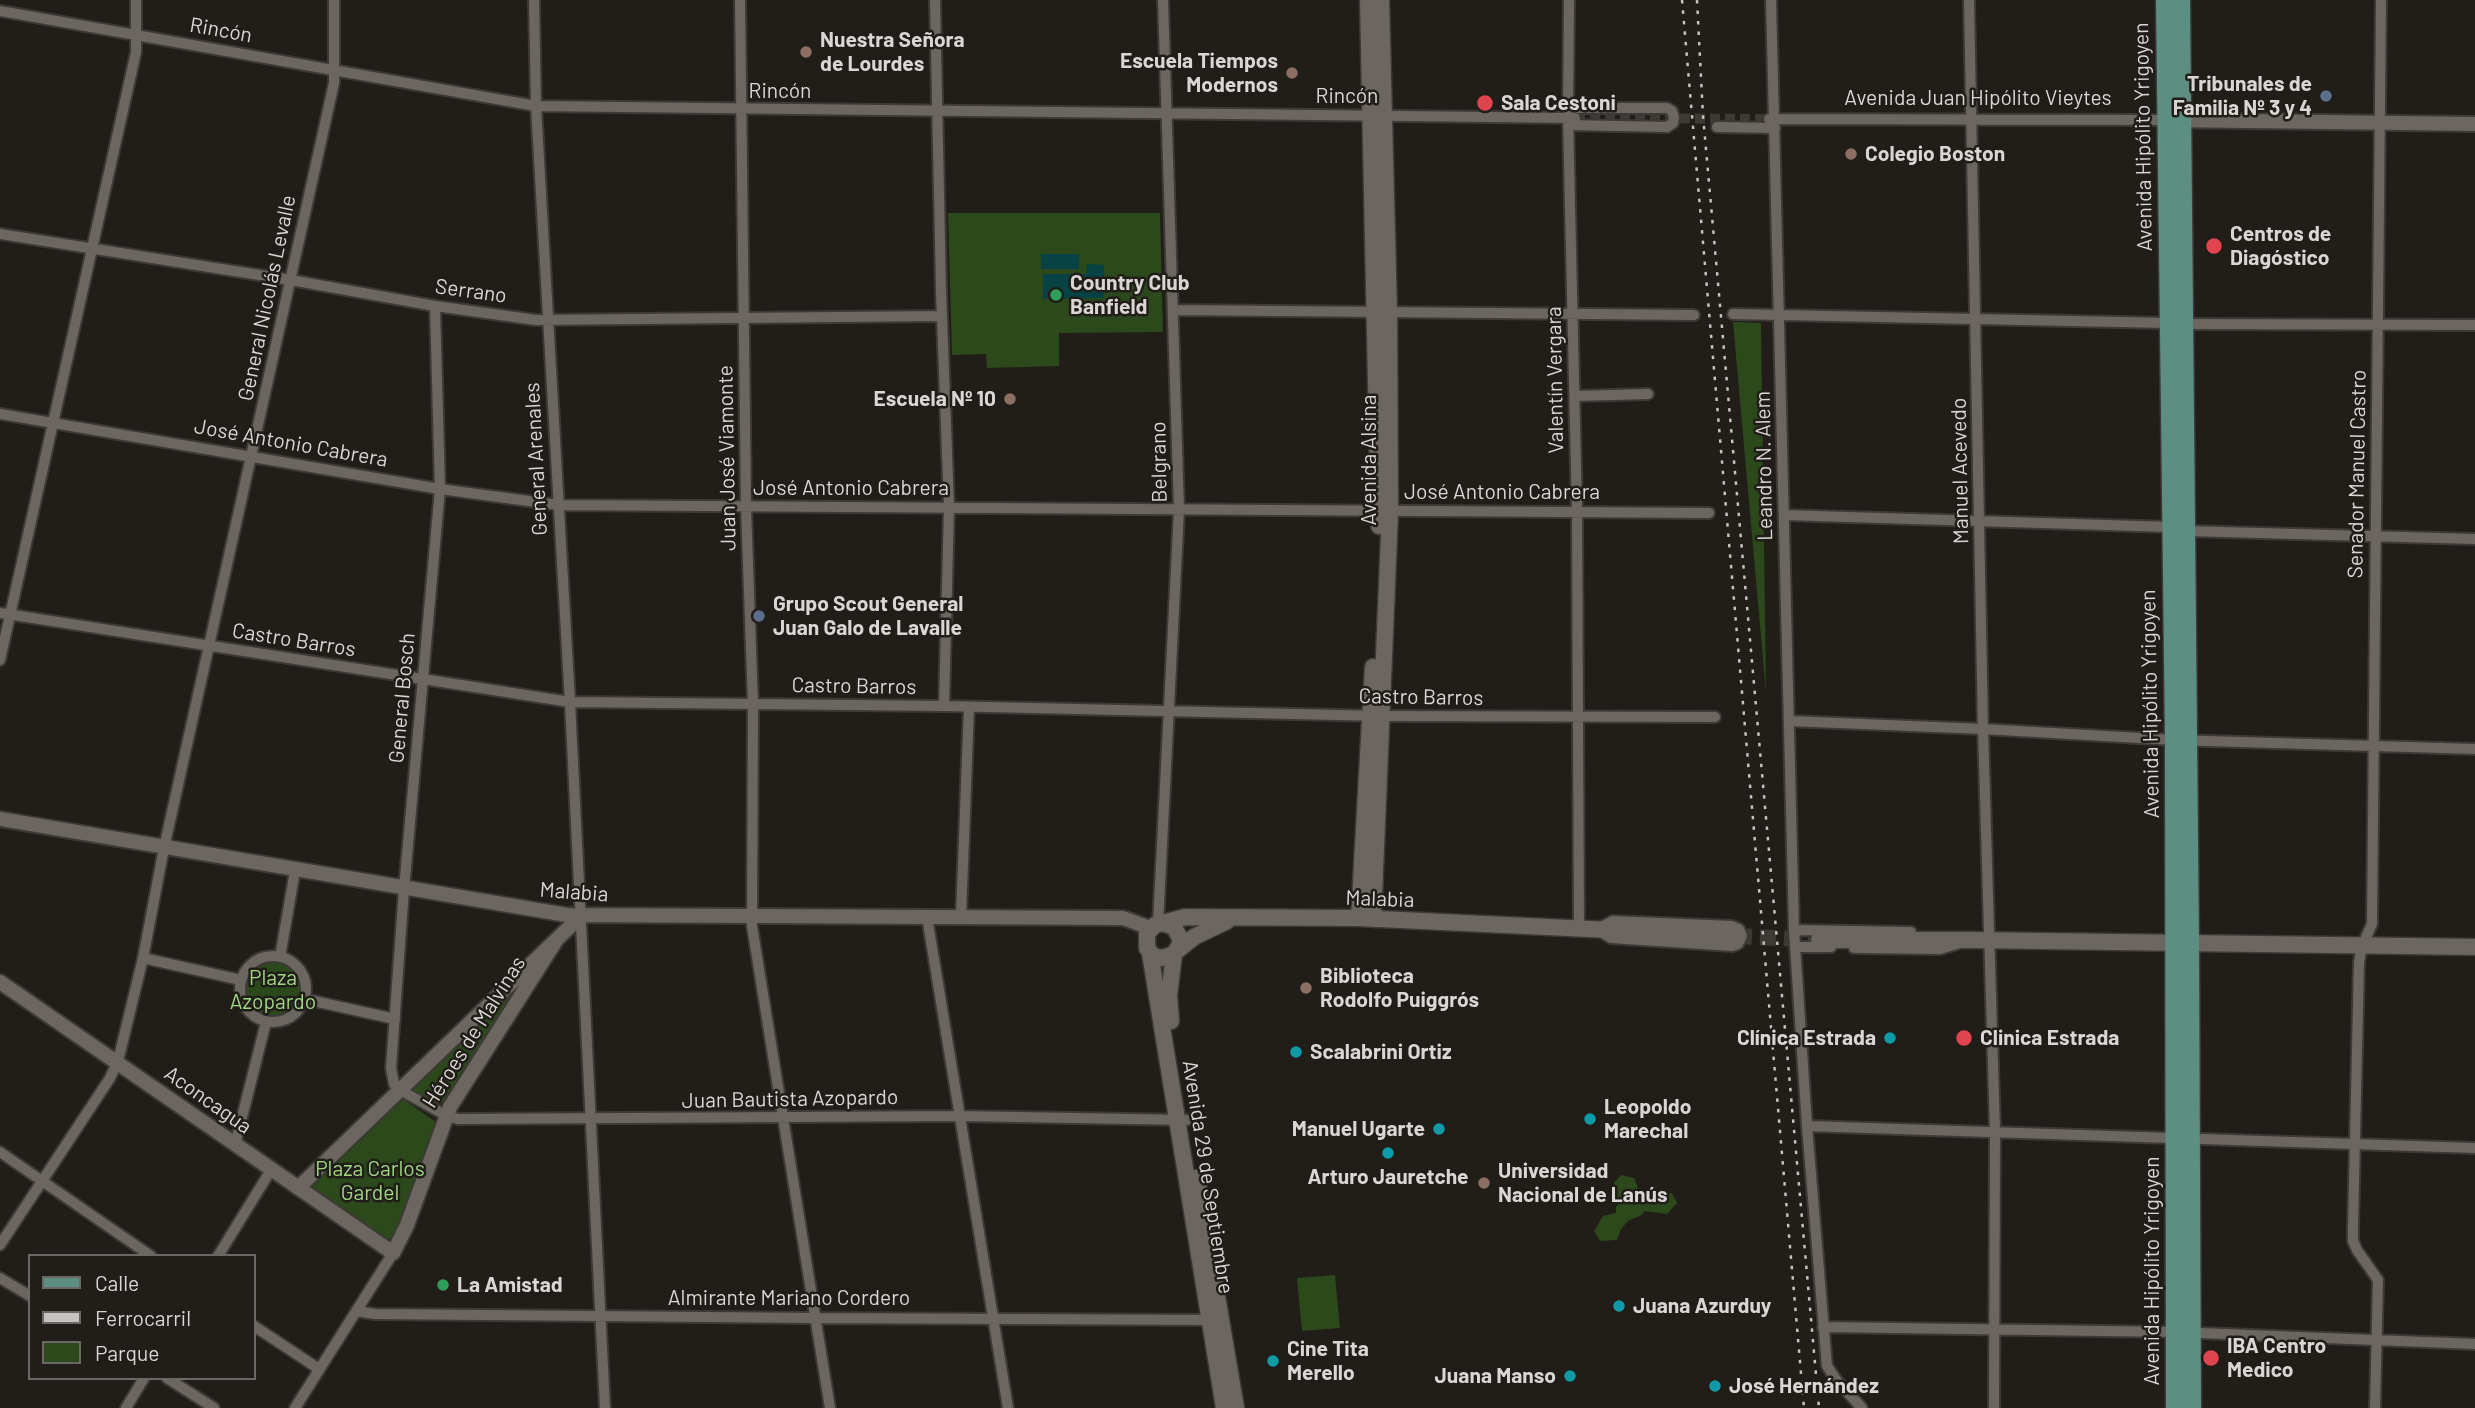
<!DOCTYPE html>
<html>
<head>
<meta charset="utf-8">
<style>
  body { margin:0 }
  #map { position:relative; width:2475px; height:1408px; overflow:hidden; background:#211d19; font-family:Barlow,sans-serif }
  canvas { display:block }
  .legend { position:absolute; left:28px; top:1254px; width:228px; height:126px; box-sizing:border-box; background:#211d19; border:2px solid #6b6764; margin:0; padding:9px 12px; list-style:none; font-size:21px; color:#dad6d4 }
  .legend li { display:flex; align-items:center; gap:14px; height:35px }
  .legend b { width:35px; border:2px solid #6b6764 }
</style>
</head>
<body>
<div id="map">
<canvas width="2475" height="1408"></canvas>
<ul class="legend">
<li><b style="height:9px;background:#5c8f82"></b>Calle</li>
<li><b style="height:9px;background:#c6c2c0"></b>Ferrocarril</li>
<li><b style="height:19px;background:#2c491b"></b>Parque</li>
</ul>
</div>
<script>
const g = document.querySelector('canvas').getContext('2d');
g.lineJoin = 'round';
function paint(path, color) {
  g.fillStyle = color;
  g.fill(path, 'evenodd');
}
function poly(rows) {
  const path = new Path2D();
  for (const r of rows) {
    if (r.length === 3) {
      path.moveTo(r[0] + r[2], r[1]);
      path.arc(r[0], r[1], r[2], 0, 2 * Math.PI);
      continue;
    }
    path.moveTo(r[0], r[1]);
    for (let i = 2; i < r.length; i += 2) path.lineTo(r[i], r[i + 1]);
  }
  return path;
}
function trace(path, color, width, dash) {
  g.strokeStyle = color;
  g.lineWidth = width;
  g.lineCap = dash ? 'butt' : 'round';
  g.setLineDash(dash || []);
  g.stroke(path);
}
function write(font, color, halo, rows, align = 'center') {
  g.font = font + ' Barlow,sans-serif';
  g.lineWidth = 5;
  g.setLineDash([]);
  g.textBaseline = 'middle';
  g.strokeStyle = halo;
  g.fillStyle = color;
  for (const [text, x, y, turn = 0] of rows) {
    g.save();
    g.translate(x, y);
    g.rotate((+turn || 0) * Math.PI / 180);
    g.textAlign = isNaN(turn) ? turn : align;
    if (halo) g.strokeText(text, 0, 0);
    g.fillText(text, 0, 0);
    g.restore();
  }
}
paint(poly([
  [948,213,1160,213,1163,332,1059,333,1059,366,987,368,986,354,952,355],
  [1733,322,1761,323,1766,692,1749,502],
  [273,990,29],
  [509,995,511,997,443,1103,437,1104,413,1092,411,1087],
  [403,1099,436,1122,395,1236,389,1239,383,1239,314,1191,312,1187,313,1182,397,1100],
  [1621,1175,1634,1178,1639,1190,1636,1196,1639,1198,1640,1193,1652,1191,1657,1195,1672,1193,1677,1203,1667,1214,1645,1211,1640,1216,1629,1220,1621,1229,1617,1240,1600,1241,1594,1231,1603,1216,1616,1213,1616,1207,1620,1202,1615,1196,1614,1183],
  [1335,1275,1340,1328,1302,1331,1297,1278]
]), '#2c491b');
paint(poly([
  [1041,254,1079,254,1079,269,1041,269],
  [1087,264,1104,265,1104,298,1043,299,1043,274,1086,274]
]), '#074345');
trace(poly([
  [1575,118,1768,119]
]), '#3d3935', 10, [10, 5]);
trace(poly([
  [1736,936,1819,940]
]), '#3d3935', 16, [16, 8]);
const minor = poly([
  [534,0,536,106,570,702,605,1408],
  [740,0,746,507,753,705,752,926,830,1408],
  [935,0,941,291,949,507,944,706],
  [1569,0,1568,118,1577,511,1579,928],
  [1771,0,1794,930,1807,1126,1827,1366,1837,1381,1862,1408],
  [1969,0,1983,729,1995,1131,1994,1408],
  [0,11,536,106,1575,118],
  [1568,108,1667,108,1672,111,1674,117,1673,123,1667,127,1568,125],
  [1769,119,2165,120],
  [1717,127,1775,128],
  [0,234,291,280,435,306,536,320,941,316],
  [435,306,440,489,404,889,391,1068,394,1084,400,1090,445,1115,458,1119,959,1116,1187,1120],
  [1174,310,1694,315],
  [1733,314,2168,323],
  [2185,324,2475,325],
  [1575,396,1648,394],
  [0,414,440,489,558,505,1709,513],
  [1784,515,2170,527],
  [2187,531,2475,539],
  [0,613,570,702,944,706,1382,716,1715,717],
  [0,660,136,52,136,0],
  [1790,721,1983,729,2174,740,2475,749],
  [927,917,1008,1408],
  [961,917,969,707],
  [1613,921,1732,926,1739,929,1742,936,1738,944,1732,946,1611,938,1597,929,1613,921],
  [1158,924,1179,510,1163,0],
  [1794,930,1911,932],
  [1796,947,1831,947],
  [1854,948,1940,949,1957,944],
  [273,989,33],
  [280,957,295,871],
  [143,958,241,980],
  [305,999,395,1019],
  [1807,1126,2475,1148],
  [235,1145,266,1022],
  [0,1152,151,1256],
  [0,1245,110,1078,118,1061,143,958,164,848,334,83,334,0],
  [218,1256,271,1170],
  [0,1278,30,1296],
  [356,1311,375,1314,814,1318,1215,1320],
  [254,1326,319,1369],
  [1823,1327,2175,1332,2475,1344],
  [167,1378,214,1408],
  [126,1408,144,1378],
  [295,1408,393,1253],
  [2375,1408,2378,1280,2357,1250,2353,1241,2353,1227,2359,962,2362,946,2372,924,2381,0]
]);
const tertiary = poly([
  [2172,120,2475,124],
  [0,819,567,915,1123,918,1150,928],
  [0,982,393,1253,407,1225,450,1107,557,939],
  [298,1188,581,916]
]);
const secondary = poly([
  [1368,0,1379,526],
  [1359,918,1373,667],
  [1373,919,1390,512,1389,313,1381,0],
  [1162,923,1174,927,1180,938,1180,944,1174,954,1162,958,1153,956,1147,948,1147,933,1155,925,1185,917,1359,918,1736,936],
  [1819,940,1972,940,2475,947],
  [1178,950,1194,937,1227,921],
  [1150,953,1224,1408],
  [1171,1021,1169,996,1174,954],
  [1197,1178,1236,1408]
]);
const primary = poly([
  [2165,0,2174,740,2175,1408],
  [2181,0,2190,943,2192,1408]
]);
trace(minor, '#3d3937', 14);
trace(tertiary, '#3d3937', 18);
trace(secondary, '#3d3937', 19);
trace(primary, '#3d3937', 21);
trace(minor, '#6c6661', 10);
trace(tertiary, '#6c6661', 14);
trace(secondary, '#6c6661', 16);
trace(primary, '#5c8f82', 18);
trace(poly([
  [1682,0,1804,1408],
  [1697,0,1703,116,1819,1408]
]), '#c6c2c0', 2.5, [3.5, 7]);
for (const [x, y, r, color] of [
  [806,52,7,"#8d6e63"],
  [1292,73,7,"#8d6e63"],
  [2326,96,7,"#5c6f8a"],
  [1485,103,9,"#e0444e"],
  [1851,154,7,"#8d6e63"],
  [2214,246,9,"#e0444e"],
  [1056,295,7,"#2e9e5b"],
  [1010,399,7,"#8d6e63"],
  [759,616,7,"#5c6f8a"],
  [1306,988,7,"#8d6e63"],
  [1890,1038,7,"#0f9aa8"],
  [1964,1038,9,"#e0444e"],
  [1296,1052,7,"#0f9aa8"],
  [1590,1119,7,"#0f9aa8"],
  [1439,1129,7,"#0f9aa8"],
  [1388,1153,7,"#0f9aa8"],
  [1484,1183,7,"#8d6e63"],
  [443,1285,7,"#2e9e5b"],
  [1619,1306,7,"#0f9aa8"],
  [2211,1358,9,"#e0444e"],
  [1273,1361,7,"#0f9aa8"],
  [1570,1376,7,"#0f9aa8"],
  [1715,1386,7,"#0f9aa8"]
]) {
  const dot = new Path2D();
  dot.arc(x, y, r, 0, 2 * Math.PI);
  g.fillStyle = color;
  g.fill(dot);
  trace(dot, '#211d19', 2.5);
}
write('21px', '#dad6d4', '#211d19', [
  ["Rincón",221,30,10],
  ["Rincón",780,91],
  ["Rincón",1347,96],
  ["Avenida Juan Hipólito Vieytes",1978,98],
  ["Avenida Hipólito Yrigoyen",2143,137,-91],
  ["Serrano",471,291,8],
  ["General Nicolás Levalle",267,298,-78],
  ["Valentín Vergara",1555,380,-91],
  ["José Antonio Cabrera",291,443,10],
  ["Juan José Viamonte",727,458,-91],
  ["General Arenales",536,459,-93],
  ["Avenida Alsina",1369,460,-90],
  ["Belgrano",1159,462,-91],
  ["Leandro N. Alem",1764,466,-91],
  ["Manuel Acevedo",1960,471,-91],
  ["Senador Manuel Castro",2357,474,-89],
  ["José Antonio Cabrera",851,488],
  ["José Antonio Cabrera",1502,492],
  ["Castro Barros",294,640,9],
  ["Castro Barros",854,686,1],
  ["Castro Barros",1421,697,1],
  ["General Bosch",402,698,-85],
  ["Avenida Hipólito Yrigoyen",2150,704,-91],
  ["Malabia",574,892,4],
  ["Malabia",1380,899,2],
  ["Héroes de Malvinas",474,1032,-58],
  ["Juan Bautista Azopardo",790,1099,-1],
  ["Aconcagua",208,1100,35],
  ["Avenida 29 de Septiembre",1208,1177,81],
  ["Avenida Hipólito Yrigoyen",2152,1271,-90],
  ["Almirante Mariano Cordero",789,1298]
]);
write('bold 21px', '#dad6d4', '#211d19', [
  ["Nuestra Señora",820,40],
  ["de Lourdes",820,64],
  ["Escuela Tiempos",1278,61,"right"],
  ["Modernos",1278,85,"right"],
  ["Tribunales de",2312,84,"right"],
  ["Familia Nº 3 y 4",2312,108,"right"],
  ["Sala Cestoni",1501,103],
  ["Colegio Boston",1865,154],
  ["Centros de",2230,234],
  ["Diagóstico",2230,258],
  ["Country Club",1070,283],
  ["Banfield",1070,307],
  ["Escuela Nº 10",996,399,"right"],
  ["Grupo Scout General",773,604],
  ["Juan Galo de Lavalle",773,628],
  ["Biblioteca",1320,976],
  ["Rodolfo Puiggrós",1320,1000],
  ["Clínica Estrada",1876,1038,"right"],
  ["Clinica Estrada",1980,1038],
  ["Scalabrini Ortiz",1310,1052],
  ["Leopoldo",1604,1107],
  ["Marechal",1604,1131],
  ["Manuel Ugarte",1425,1129,"right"],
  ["Universidad",1498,1171],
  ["Nacional de Lanús",1498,1195],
  ["Arturo Jauretche",1388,1177,"center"],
  ["La Amistad",457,1285],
  ["Juana Azurduy",1633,1306],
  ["IBA Centro",2227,1346],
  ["Medico",2227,1370],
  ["Cine Tita",1287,1349],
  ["Merello",1287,1373],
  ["Juana Manso",1556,1376,"right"],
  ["José Hernández",1729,1386]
], 'left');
write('21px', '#9fd583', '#211d19', [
  ["Plaza",273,978],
  ["Azopardo",273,1002],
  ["Plaza Carlos",370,1169],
  ["Gardel",370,1193]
]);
</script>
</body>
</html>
